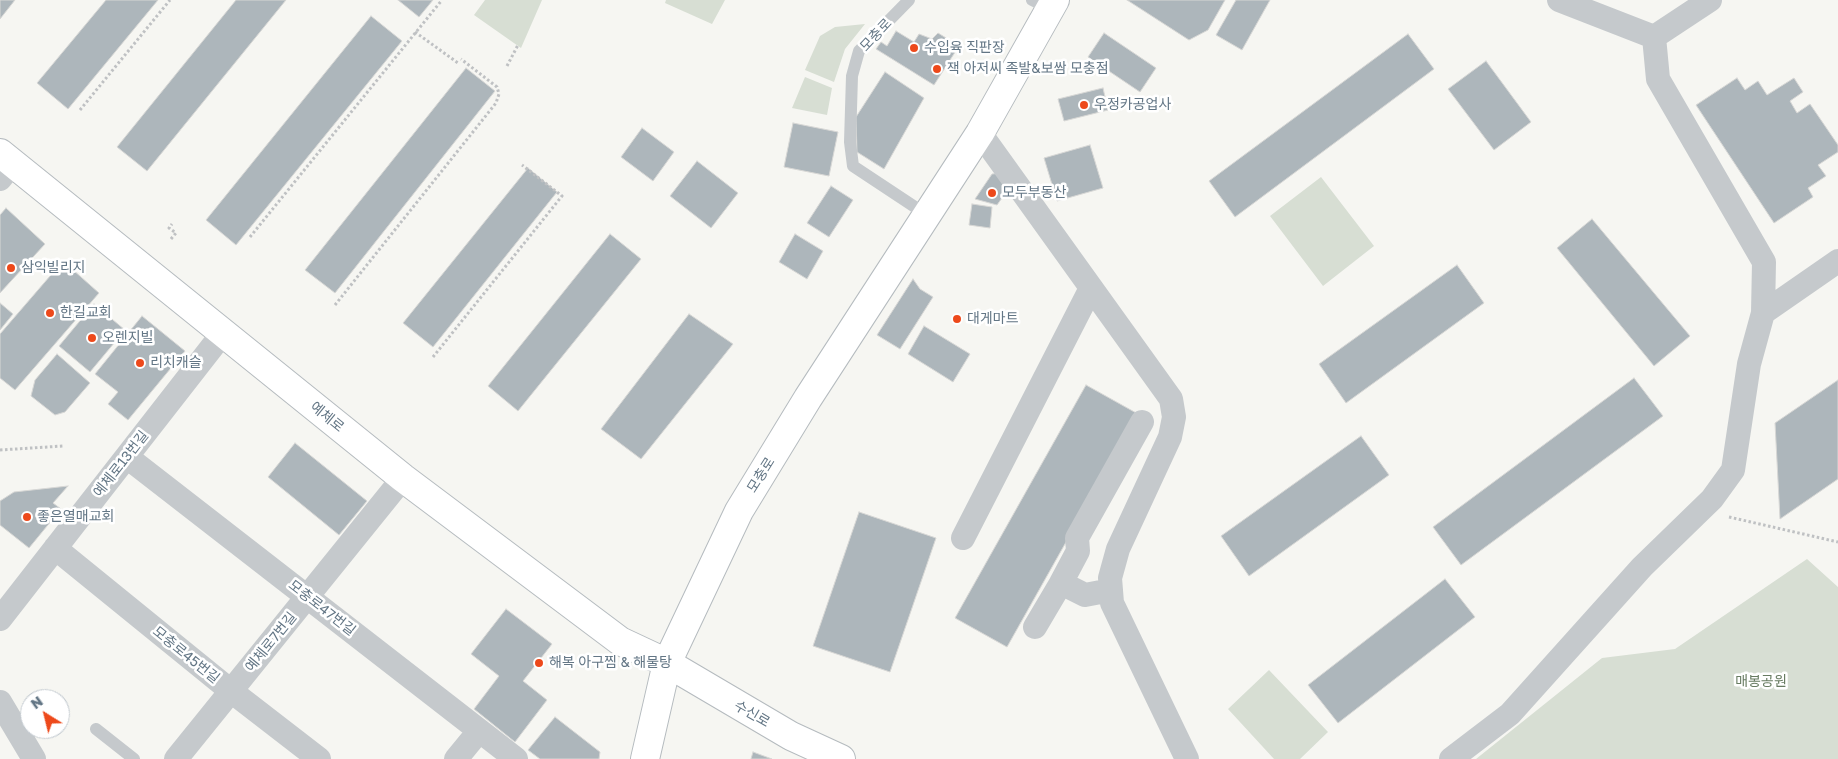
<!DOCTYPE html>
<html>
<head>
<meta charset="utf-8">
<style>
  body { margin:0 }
  #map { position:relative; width:1838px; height:759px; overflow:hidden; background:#f6f6f2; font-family:"Golos Text",sans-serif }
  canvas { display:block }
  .north { position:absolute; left:20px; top:689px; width:50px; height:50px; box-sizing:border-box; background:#fff; border:1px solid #c1c8ce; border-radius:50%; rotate:324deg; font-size:14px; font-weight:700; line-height:20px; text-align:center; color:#637685 }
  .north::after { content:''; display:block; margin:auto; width:18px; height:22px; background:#ed491b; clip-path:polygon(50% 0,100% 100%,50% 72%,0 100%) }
</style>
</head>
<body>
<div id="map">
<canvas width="1838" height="759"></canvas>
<div class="north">N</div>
</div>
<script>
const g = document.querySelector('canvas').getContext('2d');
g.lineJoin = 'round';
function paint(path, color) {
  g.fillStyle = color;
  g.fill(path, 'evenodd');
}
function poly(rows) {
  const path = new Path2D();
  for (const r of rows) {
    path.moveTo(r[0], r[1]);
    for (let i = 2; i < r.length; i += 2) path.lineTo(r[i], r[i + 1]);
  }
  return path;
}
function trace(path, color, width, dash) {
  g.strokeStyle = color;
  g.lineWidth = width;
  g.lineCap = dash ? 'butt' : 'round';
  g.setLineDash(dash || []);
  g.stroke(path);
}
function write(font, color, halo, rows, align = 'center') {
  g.font = font + ' "Golos Text","Noto Sans KR",sans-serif';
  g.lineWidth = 5;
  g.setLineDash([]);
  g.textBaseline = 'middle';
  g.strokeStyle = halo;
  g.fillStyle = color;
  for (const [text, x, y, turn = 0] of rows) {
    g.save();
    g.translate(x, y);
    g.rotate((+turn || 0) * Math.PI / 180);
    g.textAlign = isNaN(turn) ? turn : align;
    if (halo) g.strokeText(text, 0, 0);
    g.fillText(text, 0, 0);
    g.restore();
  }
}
paint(poly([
  [485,0,542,0,521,48,474,15],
  [666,0,725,0,712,24,665,3],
  [865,24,845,49,834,82,805,70,820,36,835,27],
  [805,77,832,88,827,115,792,108],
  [1321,177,1374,246,1323,286,1270,216],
  [1807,559,1838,587,1838,759,1476,759,1602,658,1675,649],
  [1269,670,1328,732,1300,759,1274,759,1228,709]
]), '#d7ded3');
const building = poly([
  [0,0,15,0,0,19,0,0],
  [106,0,158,0,68,109,37,83,106,0],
  [236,0,286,0,147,171,117,147,236,0],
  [398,0,433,0,419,17,398,0],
  [1127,0,1225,0,1208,30,1189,40,1127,0],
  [1236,0,1270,0,1242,50,1216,35,1236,0],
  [371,16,402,41,236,245,206,220,371,16],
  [896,31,914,42,919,34,932,39,938,33,959,46,934,85,876,49,881,42,887,46,896,31],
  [1104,33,1156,68,1140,92,1088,57,1104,33],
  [1408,34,1434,69,1235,217,1209,181,1408,34],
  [1486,61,1531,122,1494,150,1448,89,1486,61],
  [466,68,495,91,335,293,305,270,466,68],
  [885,72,924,98,884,169,857,152,856,117,885,72],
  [1737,78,1745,90,1758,81,1767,95,1794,78,1803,92,1790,101,1797,113,1810,104,1838,145,1838,152,1818,165,1826,176,1808,188,1813,197,1774,223,1696,105,1737,78],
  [1103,88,1108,110,1064,121,1058,99,1103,88],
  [793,123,838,132,829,176,784,167,793,123],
  [642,128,674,152,653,181,621,157,642,128],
  [1090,145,1103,188,1057,201,1044,158,1090,145],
  [697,161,738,193,711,228,670,196,697,161],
  [528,168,557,192,433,347,403,323,528,168],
  [1004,173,1009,188,997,205,975,199,992,174,1004,173],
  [831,186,853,200,829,237,807,223,831,186],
  [972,204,992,207,990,228,969,225,972,204],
  [6,208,45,244,0,293,0,215,6,208],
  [1592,219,1690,336,1654,366,1557,248,1592,219],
  [610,234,641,259,518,411,488,386,610,234],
  [795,234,823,251,807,279,779,262,795,234],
  [63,261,99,293,15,390,0,378,0,334,63,261],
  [1457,265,1484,303,1346,403,1319,364,1457,265],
  [913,279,920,289,933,297,900,349,877,335,913,279],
  [0,303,13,314,0,330,0,303],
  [94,304,125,330,90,372,59,346,94,304],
  [689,314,733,344,641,459,601,429,689,314],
  [142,316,185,351,128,420,108,404,118,392,95,374,142,316],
  [924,326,970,354,953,382,908,354,924,326],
  [57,354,90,383,65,412,55,415,31,396,35,380,57,354],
  [1634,378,1663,416,1461,565,1433,527,1634,378],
  [1838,380,1838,479,1780,519,1775,423,1838,380],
  [1086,385,1138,414,1007,647,955,618,1086,385],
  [1361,436,1389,475,1249,576,1221,536,1361,436],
  [295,443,367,501,339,535,268,477,295,443],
  [68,486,53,503,61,509,29,548,0,525,0,501,14,492,68,486],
  [859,512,936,538,890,672,813,646,859,512],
  [1445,579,1475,617,1338,723,1308,685,1445,579],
  [506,609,552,644,523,681,547,700,515,742,474,709,499,676,471,654,506,609],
  [555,717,600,752,599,759,540,759,528,750,555,717],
  [753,752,772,759,751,759,753,752]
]);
paint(building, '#adb6bb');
trace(building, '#d7d7d5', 1);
const secondary = poly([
  [0,153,403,478,620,641,667,663,791,736,841,759],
  [645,759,667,663,739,511,808,398,980,133,1055,0]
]);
trace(secondary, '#b5bbbf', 30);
trace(poly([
  [415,32,458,63],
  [507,66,518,45],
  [80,110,170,0],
  [250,237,442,0],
  [171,239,176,233,169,228,172,224],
  [335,305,496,103,499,94,497,87,461,59],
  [433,357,562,196,522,165],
  [0,450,63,446],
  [1729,517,1838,542]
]), '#bfc1c3', 3, [2.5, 2.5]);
trace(poly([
  [909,0,859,51,852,76,850,142,853,166,927,215],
  [1032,0,1050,9],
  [96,729,134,759]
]), '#c5c9cc', 12);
trace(poly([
  [1559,0,1654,37],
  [980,133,1171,399,1174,417,1170,437,1118,549,1110,578,1112,603,1187,759],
  [0,179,13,163],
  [1763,313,1838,261],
  [127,457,516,759],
  [963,538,1091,288],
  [55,548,231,691,319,759],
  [1061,583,1078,551,1077,538,1142,422],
  [0,619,223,333],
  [1035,627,1061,583,1085,595,1111,590],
  [0,702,34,759],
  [176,759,403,478],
  [456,759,479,731],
  [1451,759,1510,714,1642,567,1712,499,1733,470,1749,364,1763,313,1764,262,1658,79,1654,37,1710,0]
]), '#c5c9cc', 24);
trace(secondary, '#fff', 28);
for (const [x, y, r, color] of [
  [914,48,5,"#ed491b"],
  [937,69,5,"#ed491b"],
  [1084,105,5,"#ed491b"],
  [992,193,5,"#ed491b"],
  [11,268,5,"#ed491b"],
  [50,313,5,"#ed491b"],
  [957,319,5,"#ed491b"],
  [92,338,5,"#ed491b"],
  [140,363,5,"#ed491b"],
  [27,517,5,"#ed491b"],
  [539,663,5,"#ed491b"]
]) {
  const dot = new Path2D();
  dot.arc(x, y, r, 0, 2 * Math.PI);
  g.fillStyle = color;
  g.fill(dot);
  trace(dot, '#fff', 2);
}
write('14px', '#637685', '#fff', [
  ["모충로",876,35,-47],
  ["예체로",327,417,39],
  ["예체로13번길",121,464,-52],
  ["모충로",761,475,-58],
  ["모충로47번길",322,608,38],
  ["예체로7번길",271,642,-51],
  ["모충로45번길",186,655,39],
  ["수신로",752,714,30]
]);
write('14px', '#637685', '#fff', [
  ["수입육 직판장",924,48],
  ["잭 아저씨 족발&보쌈 모충점",947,69],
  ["우정카공업사",1094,105],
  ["모두부동산",1002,193],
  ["삼익빌리지",21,268],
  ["한길교회",60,313],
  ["대게마트",967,319],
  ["오렌지빌",102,338],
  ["리치캐슬",150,363],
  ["좋은열매교회",37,517],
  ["해복 아구찜 & 해물탕",549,663]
], 'left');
write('14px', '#687c62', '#fff', [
  ["매봉공원",1761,682]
]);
</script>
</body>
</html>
